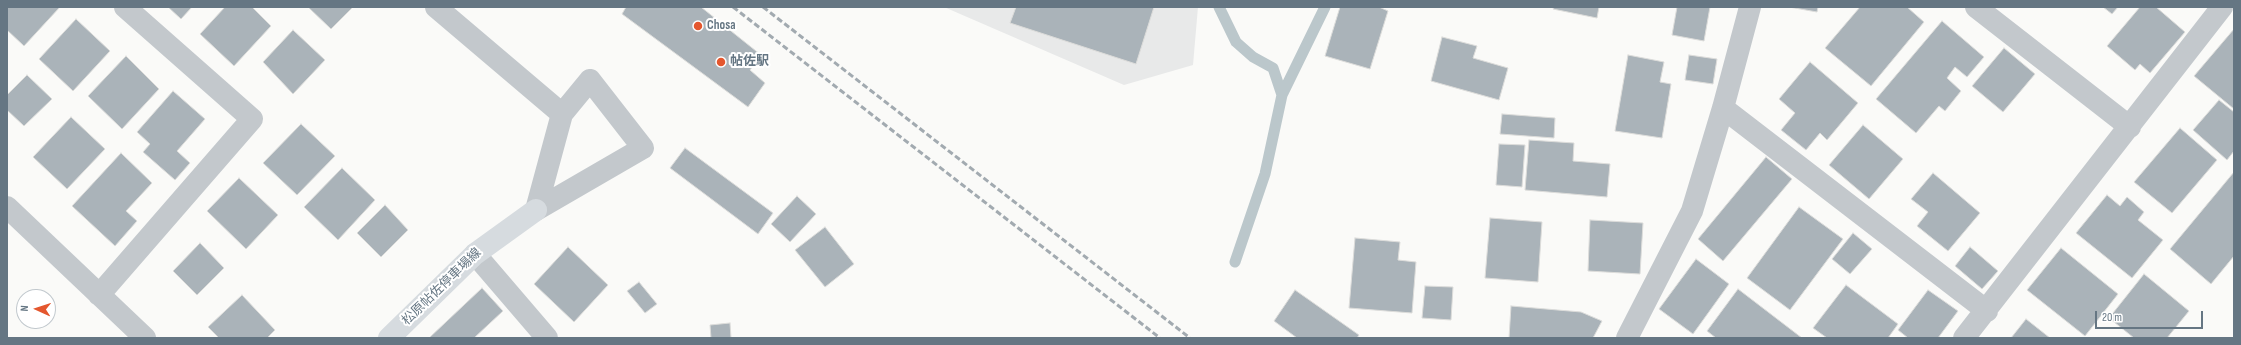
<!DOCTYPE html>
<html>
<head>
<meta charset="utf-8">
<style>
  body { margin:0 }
  #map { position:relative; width:2241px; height:345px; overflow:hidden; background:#fafaf8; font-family:"Sofia Sans Condensed",sans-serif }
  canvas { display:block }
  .frame { position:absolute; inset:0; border:8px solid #657683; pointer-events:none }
  .north { position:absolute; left:16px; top:289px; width:40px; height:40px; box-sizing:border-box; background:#fff; border:1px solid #c1c8cd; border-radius:50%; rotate:273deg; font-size:11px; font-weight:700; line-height:16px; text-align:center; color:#657683 }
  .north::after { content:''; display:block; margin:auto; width:14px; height:18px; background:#e4572e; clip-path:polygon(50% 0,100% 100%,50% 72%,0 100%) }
  .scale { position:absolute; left:2095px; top:311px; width:108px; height:18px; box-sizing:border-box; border:2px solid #657683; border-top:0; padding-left:5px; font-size:12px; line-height:14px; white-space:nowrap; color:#657683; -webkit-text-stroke:3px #fff; paint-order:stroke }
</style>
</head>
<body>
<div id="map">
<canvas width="2241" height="345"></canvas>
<div class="frame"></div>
<div class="north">N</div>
<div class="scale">20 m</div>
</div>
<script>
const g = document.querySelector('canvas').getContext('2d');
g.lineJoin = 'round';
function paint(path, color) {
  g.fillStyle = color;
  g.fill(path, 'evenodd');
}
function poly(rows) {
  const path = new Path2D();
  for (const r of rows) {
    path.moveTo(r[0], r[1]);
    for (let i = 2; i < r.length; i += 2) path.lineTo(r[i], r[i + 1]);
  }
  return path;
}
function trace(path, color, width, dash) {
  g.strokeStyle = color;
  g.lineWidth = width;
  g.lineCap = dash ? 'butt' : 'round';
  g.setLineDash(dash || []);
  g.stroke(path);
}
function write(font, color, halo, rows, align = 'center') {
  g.font = font + ' "Sofia Sans Condensed","Noto Sans JP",sans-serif';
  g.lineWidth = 4;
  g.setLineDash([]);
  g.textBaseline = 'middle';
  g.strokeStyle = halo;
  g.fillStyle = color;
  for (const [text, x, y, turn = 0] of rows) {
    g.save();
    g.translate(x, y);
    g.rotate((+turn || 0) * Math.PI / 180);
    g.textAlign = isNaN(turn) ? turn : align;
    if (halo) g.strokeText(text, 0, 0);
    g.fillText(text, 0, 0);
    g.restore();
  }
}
paint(poly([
  [944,7,1198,7,1193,65,1124,85]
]), '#e8e9e9');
trace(poly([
  [1219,7,1236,42,1253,57,1273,68,1282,95,1265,174,1235,262],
  [1282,95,1325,7]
]), '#bbc7cb', 11);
const building = poly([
  [7,7,60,7,24,46,7,30,7,7],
  [168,7,192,7,181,19,168,7],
  [225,7,252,7,271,26,234,66,200,34,225,7],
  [308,7,353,7,331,29,308,7],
  [626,7,701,7,761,55,750,70,765,83,748,107,622,14,626,7],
  [1016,7,1154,7,1136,64,1010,23,1016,7],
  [1340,7,1379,7,1388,11,1370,69,1325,56,1340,7],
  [1554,7,1599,7,1597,18,1553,9,1554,7],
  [1677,7,1710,7,1704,41,1672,35,1677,7],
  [1789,7,1818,7,1817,12,1789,7],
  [1860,7,1907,7,1924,22,1871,86,1825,48,1860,7],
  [2103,7,2118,7,2112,14,2103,7],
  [2140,7,2156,7,2185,32,2150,73,2140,64,2135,70,2107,46,2140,7],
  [76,19,110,51,73,91,39,59,76,19],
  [1942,21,1984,57,1967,77,1955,67,1947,78,1961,91,1945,111,1939,106,1916,133,1876,99,1942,21],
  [2234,29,2234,109,2194,76,2234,29],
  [293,30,325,60,293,94,263,62,293,30],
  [1442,37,1477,46,1473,58,1508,68,1499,100,1431,81,1442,37],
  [2004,48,2035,74,2003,112,1972,86,2004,48],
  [1628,55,1664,62,1660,82,1671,84,1662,138,1615,131,1628,55],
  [1689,55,1717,59,1713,84,1685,80,1689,55],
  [126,56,159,89,122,129,88,96,126,56],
  [1810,62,1858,103,1827,140,1820,133,1806,150,1781,130,1795,113,1779,99,1810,62],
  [27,75,52,99,24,126,7,110,7,95,27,75],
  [173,91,205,119,177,151,190,163,175,180,143,152,150,144,137,132,173,91],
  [2219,100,2234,112,2234,151,2227,160,2193,130,2219,100],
  [1502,114,1555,118,1554,138,1500,134,1502,114],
  [71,117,105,149,67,189,33,157,71,117],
  [301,124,335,156,297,195,263,163,301,124],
  [1863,125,1903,159,1869,199,1829,165,1863,125],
  [2180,128,2217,160,2172,213,2134,182,2180,128],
  [1529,140,1574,143,1573,161,1610,164,1607,197,1525,190,1529,140],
  [1499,144,1525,145,1522,187,1496,185,1499,144],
  [685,148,773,213,758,234,670,168,685,148],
  [121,153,152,183,126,211,137,221,115,246,72,206,121,153],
  [1766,157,1792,179,1723,261,1698,239,1766,157],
  [342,168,375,200,338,240,304,207,342,168],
  [2234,172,2234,256,2211,284,2170,249,2234,172],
  [1933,173,1980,213,1948,251,1917,226,1928,212,1911,199,1933,173],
  [239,178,278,215,246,249,207,211,239,178],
  [2107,195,2120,206,2127,197,2144,212,2138,220,2163,240,2132,278,2076,233,2107,195],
  [797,196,816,214,790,242,771,224,797,196],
  [385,205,408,230,381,257,357,233,385,205],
  [1799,207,1843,239,1790,310,1747,278,1799,207],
  [1490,218,1542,222,1538,282,1485,278,1490,218],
  [1590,220,1643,223,1640,274,1588,271,1590,220],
  [825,227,854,264,825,287,795,250,825,227],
  [1853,233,1872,249,1850,274,1832,259,1853,233],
  [1355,238,1400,242,1398,260,1416,262,1412,313,1349,308,1355,238],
  [200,243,224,268,197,295,173,271,200,243],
  [568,247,608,285,574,322,534,284,568,247],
  [1970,247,1998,271,1982,289,1955,266,1970,247],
  [2061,248,2118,294,2085,336,2027,290,2061,248],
  [1696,259,1729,284,1693,334,1659,309,1696,259],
  [2144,274,2189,311,2167,338,2134,338,2109,318,2144,274],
  [639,282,657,304,645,313,627,291,639,282],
  [1846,285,1898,324,1888,338,1827,338,1813,328,1846,285],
  [1425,286,1453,287,1451,320,1422,318,1425,286],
  [482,288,503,311,474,338,429,338,482,288],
  [1738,289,1802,338,1716,338,1707,331,1738,289],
  [1295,290,1359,335,1357,338,1297,338,1274,321,1295,290],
  [1928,290,1958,311,1938,338,1908,338,1898,330,1928,290],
  [242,295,275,330,267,338,219,338,208,327,242,295],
  [1511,306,1581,312,1602,321,1593,338,1509,338,1511,306],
  [2026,319,2050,338,2011,338,2026,319],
  [730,323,731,338,711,338,710,325,730,323]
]);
paint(building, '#aab3b9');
trace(building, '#dcdcda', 1);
trace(poly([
  [436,7,562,114],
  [1976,7,2130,127],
  [590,80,643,148,536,210,562,114,590,80],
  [1723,108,1987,311],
  [7,207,145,338],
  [475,254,547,338],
  [99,295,252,119,125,7],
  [1627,338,1692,211,1723,108,1750,7],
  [1964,338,2222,7]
]), '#c3c8cc', 22);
trace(poly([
  [389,338,475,254,536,210]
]), '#d6dbdf', 22);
trace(poly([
  [733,7,1160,338],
  [763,7,1190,338]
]), '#a2aab0', 3, [6, 3]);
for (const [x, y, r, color] of [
  [698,26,5,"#e4572e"],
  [721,62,5,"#e4572e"]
]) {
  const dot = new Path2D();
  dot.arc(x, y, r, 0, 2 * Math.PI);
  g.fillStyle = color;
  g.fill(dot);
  trace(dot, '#fff', 1.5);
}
write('bold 13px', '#657683', '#fff', [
  ["Chosa",707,26],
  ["帖佐駅",730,62]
], 'left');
write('13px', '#657683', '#fff', [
  ["松原帖佐停車場線",442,287,-44]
]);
</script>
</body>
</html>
